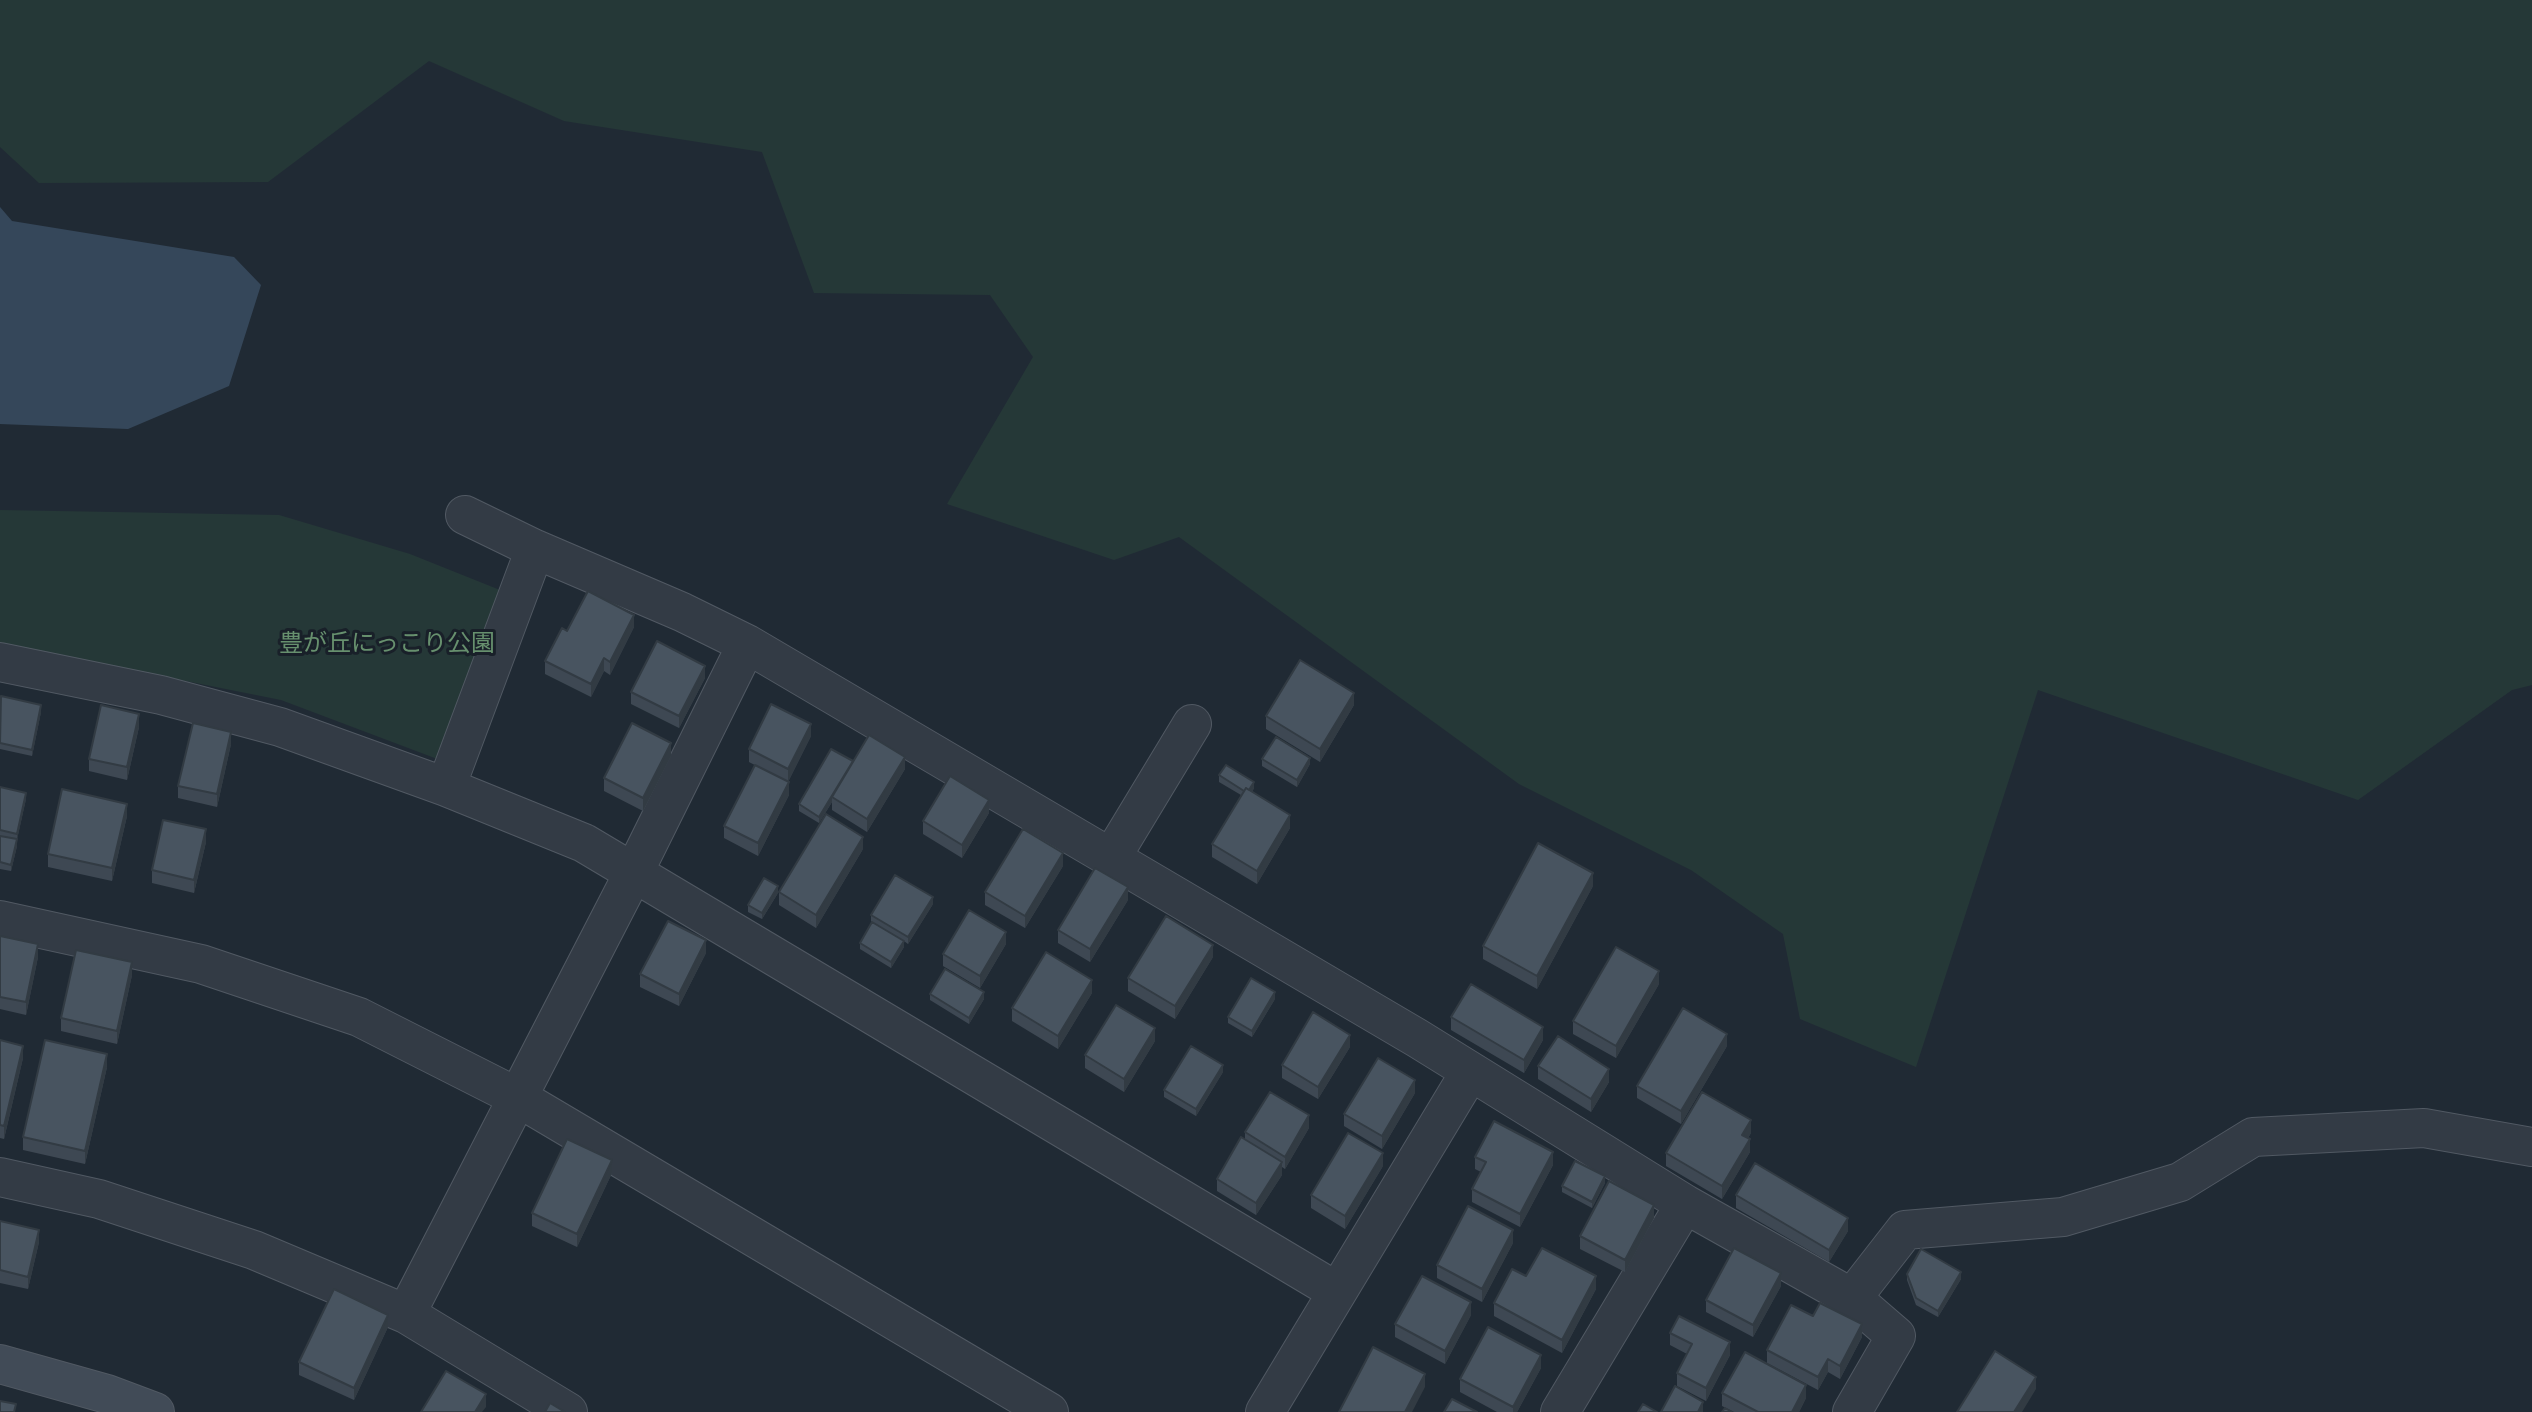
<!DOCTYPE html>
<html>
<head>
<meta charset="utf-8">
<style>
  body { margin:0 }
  canvas { display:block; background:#202a34 }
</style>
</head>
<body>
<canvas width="2532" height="1412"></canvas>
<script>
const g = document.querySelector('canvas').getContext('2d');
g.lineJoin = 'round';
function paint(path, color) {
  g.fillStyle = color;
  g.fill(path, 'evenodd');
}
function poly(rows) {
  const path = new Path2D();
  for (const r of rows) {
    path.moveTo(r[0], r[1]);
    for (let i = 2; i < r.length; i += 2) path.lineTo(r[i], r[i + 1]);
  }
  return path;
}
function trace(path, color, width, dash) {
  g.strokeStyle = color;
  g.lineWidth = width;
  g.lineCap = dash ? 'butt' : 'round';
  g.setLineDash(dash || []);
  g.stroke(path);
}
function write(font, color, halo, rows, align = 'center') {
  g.font = font + ' Commissioner,"Noto Sans JP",sans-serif';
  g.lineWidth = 6;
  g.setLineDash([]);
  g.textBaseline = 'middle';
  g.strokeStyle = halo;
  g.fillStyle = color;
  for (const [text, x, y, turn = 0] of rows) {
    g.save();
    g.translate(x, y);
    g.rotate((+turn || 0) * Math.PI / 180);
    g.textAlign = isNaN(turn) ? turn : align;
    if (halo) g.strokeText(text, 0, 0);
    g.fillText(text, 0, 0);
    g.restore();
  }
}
paint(poly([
  [0,0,2532,0,2532,685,2512,690,2358,800,2038,690,1916,1067,1800,1019,1783,934,1691,870,1519,784,1179,537,1114,560,947,504,1033,357,990,295,814,293,762,152,564,121,429,61,268,182,39,183,0,147],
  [0,510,279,515,410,554,505,592,440,760,281,700,0,644]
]), '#253837');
paint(poly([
  [0,207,12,221,234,257,261,285,229,386,128,429,0,424]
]), '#35475a');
const street = poly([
  [465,515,535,549,682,612,747,644,1417,1038,1685,1204,1852,1298,1896,1336,1852,1412],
  [0,662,161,695,280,727,446,787,584,843,1336,1291],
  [446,787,535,549],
  [1111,858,1192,724],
  [0,920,201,964,359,1017,517,1097,1049,1412],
  [0,1177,99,1199,254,1250,406,1314,568,1412],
  [1852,1298,1905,1230,2063,1217,2180,1182,2253,1137,2424,1128,2532,1147],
  [406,1314,633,874,747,644],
  [1265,1412,1470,1072],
  [1560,1412,1685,1204]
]);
const secondary = poly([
  [0,1364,107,1394,155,1412]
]);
trace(street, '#515963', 40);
trace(secondary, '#515963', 40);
trace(street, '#333b45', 38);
trace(secondary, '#414b57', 38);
paint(poly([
  [634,627,610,675,604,671,591,697,545,674,545,661,567,631],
  [705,678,679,728,631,704,631,692],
  [0,699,41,712,32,756,0,749],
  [1354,705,1320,762,1266,729,1266,716],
  [139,727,127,780,89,771,89,759],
  [811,736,788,782,789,795,758,856,724,838,724,826,778,777,749,762,749,749],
  [231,744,217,807,178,798,178,786],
  [671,756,643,811,604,791,604,778],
  [1262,759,1310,764,1297,787,1262,766],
  [853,761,905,769,867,832,832,810,832,802,819,823,799,811,799,804],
  [1219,775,1254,788,1252,792,1290,828,1257,884,1212,857,1212,844,1241,795,1219,782],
  [0,787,26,799,17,839,17,846,11,871,0,869],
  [989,813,962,858,923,834,923,821],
  [127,816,112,881,48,867,48,854],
  [206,842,194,893,152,883,152,870],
  [863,849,816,928,779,905,779,892],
  [1063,866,1025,928,985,905,985,892],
  [1593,886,1537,989,1483,959,1483,946],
  [778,893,762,919,748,912,748,905],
  [1128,900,1090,962,1058,943,1058,930],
  [933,904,908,944,904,941,904,947,891,968,860,949,860,943,872,922,871,921,871,915],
  [0,936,38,957,26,1015,0,1009],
  [1006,944,980,988,943,966,943,954],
  [706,953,679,1006,640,987,640,974],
  [1213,957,1175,1019,1128,991,1128,978],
  [132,975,117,1044,61,1031,61,1018],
  [1659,984,1616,1058,1573,1034,1573,1021],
  [1092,993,1058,1049,1012,1021,1012,1008],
  [930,994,984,999,969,1024,930,1000],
  [1275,999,1252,1037,1228,1023,1228,1017],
  [1451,1017,1543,1040,1524,1073,1451,1030],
  [0,1040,23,1058,4,1139,0,1138],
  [1155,1041,1124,1092,1085,1068,1085,1055],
  [1727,1046,1681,1124,1637,1098,1637,1086],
  [1350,1047,1318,1099,1282,1078,1282,1065],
  [1538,1066,1609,1082,1591,1112,1538,1079],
  [107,1067,85,1164,23,1150,23,1137],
  [1223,1072,1196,1116,1164,1097,1164,1090],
  [1415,1093,1382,1149,1344,1126,1344,1114],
  [1309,1128,1285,1169,1282,1167,1282,1175,1256,1215,1217,1191,1217,1179,1245,1139,1245,1132],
  [1751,1133,1748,1138,1750,1152,1722,1199,1666,1166,1666,1153],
  [1475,1157,1553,1165,1520,1227,1472,1202,1472,1189,1481,1172,1475,1169],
  [1383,1166,1345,1229,1311,1208,1311,1195],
  [612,1173,577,1247,532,1226,532,1213],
  [1605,1183,1592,1208,1562,1192,1562,1186],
  [1736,1195,1848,1231,1829,1262,1736,1208],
  [1654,1218,1625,1272,1580,1249,1580,1236],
  [0,1221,39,1242,28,1289,0,1283],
  [1513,1243,1482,1302,1437,1278,1437,1265],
  [1907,1274,1961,1279,1938,1317,1916,1305,1907,1280],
  [1526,1276,1596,1289,1562,1353,1494,1316,1494,1303],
  [1781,1286,1753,1337,1706,1312,1706,1300],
  [1471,1315,1445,1364,1395,1337,1395,1324],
  [1813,1316,1862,1337,1840,1379,1828,1372,1818,1390,1767,1363,1767,1350],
  [388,1327,354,1400,299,1375,299,1362],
  [1670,1333,1730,1355,1706,1401,1677,1386,1677,1373,1687,1354,1670,1345],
  [1541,1368,1517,1412,1497,1412,1460,1392,1460,1379],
  [1722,1393,1806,1398,1799,1412,1734,1412,1722,1406]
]), '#3e4853');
paint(poly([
  [634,615,634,627,610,675,610,662],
  [604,658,604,671,591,697,591,684],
  [705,666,705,678,679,728,679,716],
  [1354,693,1354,705,1320,762,1320,749],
  [41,705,41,712,32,756,32,750],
  [139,714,139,727,127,780,127,767],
  [811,724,811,736,788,782,788,769],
  [231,732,231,744,217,807,217,794],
  [671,743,671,756,643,811,643,798],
  [905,757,905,769,867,832,867,819],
  [1310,758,1310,764,1297,787,1297,780],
  [853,761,832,797,832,802,819,823,819,817],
  [789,782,789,795,758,856,758,843],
  [1254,782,1254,788,1248,799,1248,793],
  [26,793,26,799,17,840,17,834],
  [989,800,989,813,962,858,962,845],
  [127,804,127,816,112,881,112,868],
  [1290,815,1290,828,1257,884,1257,871],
  [206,829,206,842,194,893,194,880],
  [863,837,863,849,816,928,816,915],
  [17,839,17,846,11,871,11,865],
  [1063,853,1063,866,1025,928,1025,916],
  [1593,873,1593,886,1537,989,1537,976],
  [778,886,778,893,762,919,762,913],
  [1128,887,1128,900,1090,962,1090,949],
  [933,897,933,904,908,944,908,937],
  [1006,932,1006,944,980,988,980,976],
  [706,940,706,953,679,1006,679,994],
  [904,941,904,947,891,968,891,962],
  [38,944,38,957,26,1015,26,1002],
  [1213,945,1213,957,1175,1019,1175,1006],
  [132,962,132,975,117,1044,117,1031],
  [1659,971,1659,984,1616,1058,1616,1046],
  [1092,980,1092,993,1058,1049,1058,1036],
  [984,992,984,999,969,1024,969,1018],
  [1275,992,1275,999,1252,1037,1252,1031],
  [1543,1027,1543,1040,1524,1073,1524,1060],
  [1155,1028,1155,1041,1124,1092,1124,1079],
  [1727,1034,1727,1046,1681,1124,1681,1111],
  [1350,1035,1350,1047,1318,1099,1318,1087],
  [23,1046,23,1058,4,1139,4,1126],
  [107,1054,107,1067,85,1164,85,1151],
  [1223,1065,1223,1072,1196,1116,1196,1109],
  [1609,1069,1609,1082,1591,1112,1591,1099],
  [1415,1080,1415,1093,1382,1149,1382,1136],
  [1309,1115,1309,1128,1285,1169,1285,1157],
  [1751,1120,1751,1133,1742,1147,1742,1135],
  [1750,1139,1750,1152,1722,1199,1722,1186],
  [1553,1152,1553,1165,1520,1227,1520,1214],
  [1383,1153,1383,1166,1345,1229,1345,1216],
  [612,1160,612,1173,577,1247,577,1234],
  [1282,1162,1282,1175,1256,1215,1256,1203],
  [1605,1176,1605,1183,1592,1208,1592,1202],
  [1654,1205,1654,1218,1625,1272,1625,1260],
  [1848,1218,1848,1231,1829,1262,1829,1250],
  [39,1230,39,1242,28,1289,28,1277],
  [1513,1230,1513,1243,1482,1302,1482,1289],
  [1961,1272,1961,1279,1938,1317,1938,1311],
  [1781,1273,1781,1286,1753,1337,1753,1325],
  [1596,1276,1596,1289,1562,1353,1562,1340],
  [1471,1302,1471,1315,1445,1364,1445,1351],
  [388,1315,388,1327,354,1400,354,1388],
  [1862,1324,1862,1337,1840,1379,1840,1366],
  [1730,1342,1730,1355,1706,1401,1706,1388],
  [1541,1355,1541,1368,1517,1412,1513,1412,1513,1407],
  [1828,1359,1828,1372,1818,1390,1818,1377],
  [1425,1374,1425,1387,1412,1412,1405,1412],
  [2036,1377,2036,1389,2022,1412,2014,1412],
  [1806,1385,1806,1398,1799,1412,1792,1412],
  [486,1394,486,1407,482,1412,475,1412],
  [1703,1402,1703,1412,1698,1412]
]), '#323b43');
const building = poly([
  [588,591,634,615,610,662,604,658,591,684,545,661,562,628,567,631,588,591],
  [657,641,705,666,679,716,631,692,657,641],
  [1300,660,1354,693,1320,749,1266,716,1300,660],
  [1,696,41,705,32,750,0,743,1,696],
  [771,704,811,724,788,769,749,749,771,704],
  [101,705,139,714,127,767,89,759,101,705],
  [193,723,231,732,217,794,178,786,193,723],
  [632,723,671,743,643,798,604,778,632,723],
  [869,735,905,757,867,819,832,797,869,735],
  [1276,737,1310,758,1297,780,1262,759,1276,737],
  [831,749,853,761,819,817,799,804,831,749],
  [755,765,789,782,758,843,724,826,755,765],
  [1226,765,1254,782,1249,790,1246,788,1244,791,1219,775,1226,765],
  [950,776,989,800,962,845,923,821,950,776],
  [0,787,26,793,17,834,0,830,0,787],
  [1246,788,1290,815,1257,871,1212,844,1246,788],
  [62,789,127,804,112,868,48,854,62,789],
  [826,814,863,837,816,915,779,892,826,814],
  [163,820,206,829,194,880,152,870,163,820],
  [1023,829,1063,853,1025,916,985,892,1023,829],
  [0,836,17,839,11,865,0,862,0,836],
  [1538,843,1593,873,1537,976,1483,946,1538,843],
  [1095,868,1128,887,1090,949,1058,930,1095,868],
  [895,875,933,897,908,937,871,915,895,875],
  [764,878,778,886,762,913,748,905,764,878],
  [969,910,1006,932,980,976,943,954,969,910],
  [1166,916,1213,945,1175,1006,1128,978,1166,916],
  [668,921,706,940,679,994,640,974,668,921],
  [872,922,904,941,891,962,860,943,872,922],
  [0,936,38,944,26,1002,0,997,0,936],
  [1616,947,1659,971,1616,1046,1573,1021,1616,947],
  [76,950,132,962,117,1031,61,1018,76,950],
  [1046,952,1092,980,1058,1036,1012,1008,1046,952],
  [945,969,984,992,969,1018,930,994,945,969],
  [1251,978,1275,992,1252,1031,1228,1017,1251,978],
  [1471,984,1543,1027,1524,1060,1451,1017,1471,984],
  [1116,1005,1155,1028,1124,1079,1085,1055,1116,1005],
  [1683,1008,1727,1034,1681,1111,1637,1086,1683,1008],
  [1313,1012,1350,1035,1318,1087,1282,1065,1313,1012],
  [1558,1036,1609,1069,1591,1099,1538,1066,1558,1036],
  [0,1040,23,1046,4,1126,0,1125,0,1040],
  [45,1040,107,1054,85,1151,23,1137,45,1040],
  [1191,1046,1223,1065,1196,1109,1164,1090,1191,1046],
  [1378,1058,1415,1080,1382,1136,1344,1114,1378,1058],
  [1270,1092,1309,1115,1285,1157,1245,1132,1270,1092],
  [1702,1092,1751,1120,1742,1135,1750,1139,1722,1186,1666,1153,1702,1092],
  [1494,1121,1553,1152,1520,1214,1472,1189,1486,1162,1475,1157,1494,1121],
  [1348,1133,1383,1153,1345,1216,1311,1195,1348,1133],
  [1241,1137,1282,1162,1256,1203,1217,1179,1241,1137],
  [567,1139,612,1160,577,1234,532,1213,567,1139],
  [1575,1161,1605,1176,1592,1202,1562,1186,1575,1161],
  [1755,1163,1848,1218,1829,1250,1736,1195,1755,1163],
  [1609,1181,1654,1205,1625,1260,1580,1236,1609,1181],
  [1468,1206,1513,1230,1482,1289,1437,1265,1468,1206],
  [0,1221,39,1230,28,1277,0,1270,0,1221],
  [1542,1248,1596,1276,1562,1340,1494,1303,1512,1269,1526,1276,1542,1248],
  [1734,1248,1781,1273,1753,1325,1706,1300,1734,1248],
  [1921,1249,1961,1272,1938,1311,1916,1298,1907,1274,1921,1249],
  [1422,1276,1471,1302,1445,1351,1395,1324,1422,1276],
  [334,1289,388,1315,354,1388,299,1362,334,1289],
  [1820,1303,1862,1324,1840,1366,1828,1359,1818,1377,1767,1350,1791,1305,1813,1316,1820,1303],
  [1679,1316,1730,1342,1706,1388,1677,1373,1692,1344,1670,1333,1679,1316],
  [1488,1327,1541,1355,1513,1407,1460,1379,1488,1327],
  [1373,1347,1425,1374,1405,1412,1339,1412,1373,1347],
  [1995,1351,2036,1377,2014,1412,1957,1412,1995,1351],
  [1745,1352,1806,1385,1792,1412,1758,1412,1722,1393,1745,1352],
  [446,1371,486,1394,475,1412,421,1412,446,1371],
  [1675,1386,1703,1402,1698,1412,1661,1412,1675,1386],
  [1452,1399,1477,1412,1444,1412,1452,1399],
  [0,1401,16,1404,14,1412,0,1412,0,1401],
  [550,1403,565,1412,545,1412,550,1403],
  [1643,1404,1657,1412,1638,1412,1643,1404],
  [1725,1408,1732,1412,1722,1412,1725,1408]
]);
paint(building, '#485460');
trace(building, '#323b43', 2);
write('24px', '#67906e', '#192029', [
  ["豊が丘にっこり公園",387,643]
]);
</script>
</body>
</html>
